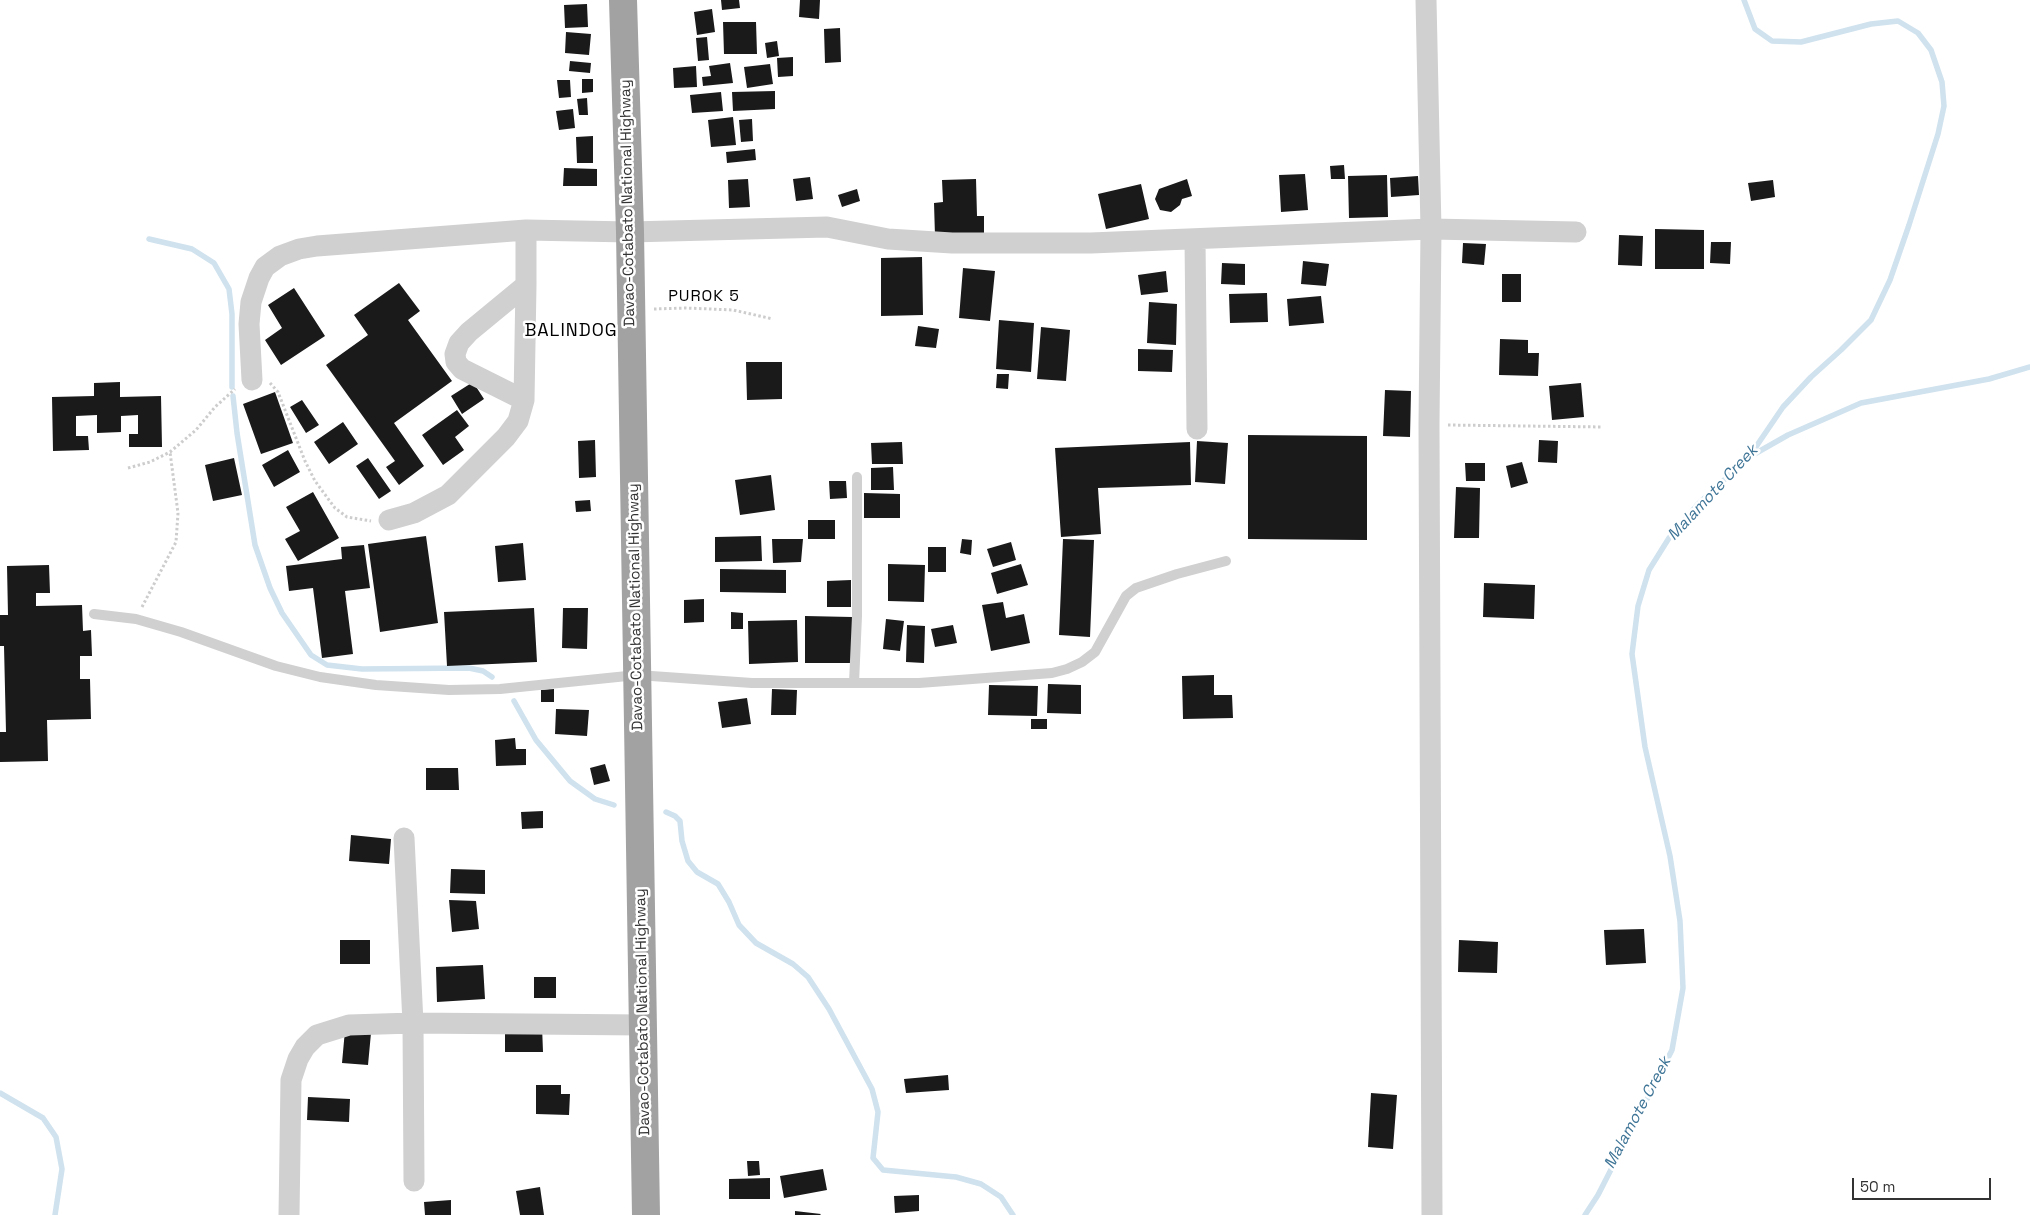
<!DOCTYPE html>
<html>
<head>
<meta charset="utf-8">
<style>
  body { margin:0 }
  #map { position:relative; width:2030px; height:1215px; overflow:hidden; background:#fff; font-family:"Space Grotesk",sans-serif }
  canvas { display:block }
  .scale { position:absolute; left:1852px; top:1178px; width:139px; height:22px; box-sizing:border-box; border:2px solid #333; border-top:0; padding-left:6px; font-size:15px; line-height:18px; white-space:nowrap; color:#333; -webkit-text-stroke:4px #fff; paint-order:stroke }
</style>
</head>
<body>
<div id="map">
<canvas width="2030" height="1215"></canvas>
<div class="scale">50 m</div>
</div>
<script>
const g = document.querySelector('canvas').getContext('2d');
g.lineJoin = 'round';
function poly(rows) {
  const path = new Path2D();
  for (const r of rows) {
    path.moveTo(r[0], r[1]);
    for (let i = 2; i < r.length; i += 2) path.lineTo(r[i], r[i + 1]);
  }
  return path;
}
function trace(path, color, width, dash) {
  g.strokeStyle = color;
  g.lineWidth = width;
  g.lineCap = dash ? 'butt' : 'round';
  g.setLineDash(dash || []);
  g.stroke(path);
}
function paint(path, color) {
  g.fillStyle = color;
  g.fill(path, 'evenodd');
}
function write(font, color, halo, rows, align = 'center') {
  g.font = font + ' "Space Grotesk",sans-serif';
  g.lineWidth = 5;
  g.setLineDash([]);
  g.textBaseline = 'middle';
  g.strokeStyle = halo;
  g.fillStyle = color;
  for (const [text, x, y, turn = 0] of rows) {
    g.save();
    g.translate(x, y);
    g.rotate((+turn || 0) * Math.PI / 180);
    g.textAlign = isNaN(turn) ? turn : align;
    if (halo) g.strokeText(text, 0, 0);
    g.fillText(text, 0, 0);
    g.restore();
  }
}
trace(poly([
  [149,239,192,249,214,263,229,289,232,314,232,387],
  [233,396,237,433,255,545,270,588,282,613,311,655,327,665,362,669,469,668,483,671,492,677],
  [1751,456,1788,435,1861,403,1989,379,2030,367],
  [514,701,536,740,570,781,595,799,614,805],
  [666,812,675,816,680,821,682,841,688,861,697,872,718,884,729,902,739,925,756,943,793,964,808,977,829,1009,872,1089,878,1112,873,1158,883,1170,956,1177,981,1184,1001,1197,1013,1215],
  [0,1093,43,1118,56,1137,62,1169,55,1215],
  [1585,1215,1598,1195,1672,1050,1683,988,1680,921,1670,856,1645,747,1632,654,1638,606,1649,570,1669,538,1698,504,1749,457,1783,407,1811,377,1841,350,1871,320,1890,280,1909,225,1938,134,1944,106,1942,82,1931,50,1918,33,1898,21,1871,24,1801,42,1772,41,1755,29,1744,0]
]), '#cfe2ee', 5.5);
paint(poly([
  [721,0,739,0,740,8,722,10],
  [800,0,820,0,819,19,799,17],
  [587,4,588,27,565,28,564,5],
  [712,9,715,32,697,35,694,12],
  [723,22,756,22,757,54,724,54],
  [840,28,841,62,825,63,824,29],
  [566,32,591,34,589,55,565,53],
  [707,37,709,60,698,61,696,38],
  [777,41,779,56,767,58,765,43],
  [793,57,793,76,778,77,777,58],
  [570,61,591,63,590,73,569,71],
  [730,63,733,83,703,86,702,77,711,76,709,66],
  [770,64,773,84,747,88,744,67],
  [696,66,697,87,674,88,673,68],
  [582,79,593,79,593,92,582,93],
  [557,80,570,80,571,97,559,98],
  [775,91,775,109,733,111,732,92],
  [721,92,723,111,692,113,690,95],
  [587,98,588,115,579,115,577,99],
  [573,109,575,128,559,130,556,111],
  [733,117,736,145,711,147,708,120],
  [752,119,753,141,741,142,739,120],
  [593,136,593,163,577,163,576,137],
  [755,149,756,160,727,163,726,152],
  [1344,165,1345,179,1331,179,1330,166],
  [564,168,597,169,597,186,563,186],
  [1305,174,1308,210,1281,212,1279,175],
  [1387,175,1388,217,1349,218,1348,176],
  [1418,176,1419,195,1391,197,1390,178],
  [810,177,813,199,796,201,793,179],
  [748,179,750,207,729,208,728,180],
  [976,179,977,216,984,216,984,235,935,236,934,203,943,202,942,180],
  [1187,179,1192,196,1182,199,1180,205,1171,212,1160,210,1155,199,1159,189],
  [1773,180,1775,197,1751,201,1748,183],
  [1141,184,1149,219,1106,229,1098,194],
  [857,189,860,201,842,207,838,195],
  [1655,229,1704,230,1704,269,1655,269],
  [1619,235,1643,236,1642,266,1618,265],
  [1711,242,1731,242,1730,264,1710,263],
  [1463,243,1486,244,1484,265,1462,263],
  [922,257,923,315,881,316,881,258],
  [1303,261,1329,264,1326,286,1301,284],
  [1222,263,1245,264,1245,285,1221,284],
  [963,268,995,271,990,321,959,318],
  [1166,271,1168,292,1141,295,1138,275],
  [1502,274,1521,274,1521,302,1502,302],
  [399,283,420,311,408,320,452,381,394,423,424,466,399,485,386,467,395,461,326,365,368,335,354,315],
  [294,288,325,336,281,365,265,340,282,328,268,305],
  [1267,293,1268,322,1230,323,1229,294],
  [1321,296,1324,323,1289,326,1287,299],
  [1149,302,1177,304,1176,345,1147,343],
  [999,320,1034,323,1031,372,996,369],
  [918,326,939,329,936,348,915,346],
  [1041,327,1070,330,1066,381,1037,379],
  [1500,339,1528,340,1528,353,1539,353,1538,376,1499,375],
  [1138,349,1173,350,1172,372,1138,371],
  [746,362,782,362,782,399,747,400],
  [997,374,1009,374,1008,389,996,388],
  [120,382,120,397,161,396,162,447,129,447,129,434,138,434,138,415,121,416,121,432,97,433,97,415,76,416,76,436,88,436,89,450,53,451,52,397,94,396,94,383],
  [473,382,484,399,462,414,451,396],
  [1581,383,1584,417,1552,420,1549,386],
  [1385,390,1411,391,1410,437,1383,436],
  [275,392,293,443,261,454,243,404],
  [302,400,319,425,306,433,290,407],
  [457,410,469,426,455,437,464,450,443,465,422,435],
  [343,422,358,444,329,464,314,442],
  [1248,435,1367,436,1367,540,1248,539],
  [595,440,596,477,579,478,578,441],
  [1539,440,1558,441,1557,463,1538,462],
  [1197,441,1228,443,1225,484,1195,482],
  [902,442,903,464,872,464,871,443],
  [1190,442,1191,485,1098,488,1101,534,1061,537,1055,448],
  [288,450,300,472,274,487,262,465],
  [234,458,242,495,213,501,205,465],
  [368,458,391,491,379,499,356,466],
  [1522,462,1528,483,1511,488,1506,466],
  [1465,463,1485,463,1485,481,1466,481],
  [893,467,894,490,871,490,871,468],
  [771,475,775,510,740,515,735,480],
  [829,481,846,481,847,498,830,499],
  [1456,487,1480,488,1479,538,1454,538],
  [313,492,339,538,298,561,285,539,300,531,286,507],
  [864,493,900,494,900,518,864,518],
  [590,500,591,511,576,512,575,501],
  [808,520,835,520,835,539,808,539],
  [426,536,438,623,380,632,368,544],
  [761,536,762,561,715,562,715,537],
  [772,539,803,539,801,562,773,563],
  [962,539,972,540,971,555,960,553],
  [1063,539,1094,540,1090,637,1059,635],
  [1011,542,1016,560,993,567,987,549],
  [523,543,526,580,498,582,495,546],
  [364,545,370,588,345,591,353,654,322,658,313,588,289,591,286,566,342,559,341,547],
  [928,547,946,547,946,572,928,572],
  [888,564,925,565,924,602,888,601],
  [1021,564,1028,585,997,594,991,573],
  [49,565,50,593,36,593,36,606,82,605,83,631,91,630,92,656,80,656,80,679,90,679,91,719,47,720,48,761,0,762,0,732,6,732,4,646,0,646,0,615,8,615,7,566],
  [720,569,786,570,786,593,720,592],
  [851,580,851,607,827,607,827,581],
  [1484,583,1535,585,1534,619,1483,617],
  [704,599,704,622,684,623,684,600],
  [1003,602,1006,618,1024,614,1030,643,991,651,982,605],
  [534,608,537,662,447,666,444,612],
  [563,608,588,608,587,649,562,648],
  [731,612,743,613,743,629,731,629],
  [805,616,852,617,852,663,805,663],
  [886,619,904,621,900,651,883,649],
  [797,620,798,662,749,664,748,621],
  [907,625,925,626,924,663,906,662],
  [953,625,957,643,935,647,931,629],
  [1214,675,1214,695,1232,695,1233,718,1183,719,1182,676],
  [1048,684,1081,685,1081,714,1047,713],
  [989,685,1038,686,1037,716,988,715],
  [554,689,554,702,541,702,541,690],
  [772,689,797,690,796,715,771,715],
  [747,698,751,724,722,728,718,702],
  [556,709,589,710,587,736,555,734],
  [1031,719,1047,719,1047,729,1031,729],
  [515,738,516,749,526,749,526,765,496,766,495,740],
  [605,764,610,781,594,785,590,768],
  [426,768,458,768,459,790,426,790],
  [543,811,543,828,522,829,521,812],
  [351,835,391,839,389,864,349,861],
  [451,869,485,870,485,894,450,893],
  [449,900,476,901,479,929,452,932],
  [1644,929,1646,963,1606,965,1604,930],
  [340,940,370,940,370,964,340,964],
  [1459,940,1498,942,1497,973,1458,972],
  [483,965,485,999,437,1002,436,967],
  [534,977,556,977,556,998,534,998],
  [542,1026,543,1052,505,1052,505,1027],
  [345,1030,371,1033,368,1065,342,1063],
  [948,1075,949,1090,906,1093,904,1079],
  [536,1085,561,1085,561,1094,570,1094,569,1115,536,1114],
  [1371,1093,1397,1095,1393,1149,1368,1147],
  [308,1097,350,1099,349,1122,307,1120],
  [747,1161,759,1161,760,1175,748,1176],
  [823,1169,827,1190,784,1198,780,1176],
  [770,1178,770,1199,729,1199,729,1179],
  [540,1187,544,1215,520,1215,516,1191],
  [919,1195,919,1211,895,1213,894,1196],
  [451,1200,451,1215,425,1215,424,1202],
  [795,1211,821,1214,820,1215,795,1215]
]), '#1a1a1a');
trace(poly([
  [654,309,686,308,733,310,773,319],
  [270,383,278,392,305,461,315,481,335,508,347,517,371,521],
  [1448,425,1603,427],
  [128,468,150,462,170,452,196,430,215,407,235,389],
  [142,607,176,542,178,513,170,452]
]), '#cdcdcd', 3, [2.5, 2.5]);
trace(poly([
  [94,614,136,619,181,632,276,666,320,677,376,685,449,690,500,689,637,675,752,683,919,683,1052,673,1067,669,1082,662,1095,652,1126,596,1136,588,1177,574,1226,561],
  [854,683,857,616,857,477]
]), '#d0d0d0', 10);
trace(poly([
  [1426,0,1431,229,1429,424,1432,1215],
  [1195,239,1197,429],
  [526,285,469,332,459,343,455,354,456,362,462,369,524,400,526,285,526,230],
  [252,380,249,324,251,302,259,278,265,267,280,256,299,249,317,246,526,230,630,232,827,227,888,239,952,243,1091,243,1431,229,1576,232],
  [389,520,414,513,448,495,506,437,518,421,524,400],
  [404,838,413,1023,414,1181],
  [289,1215,291,1080,298,1059,305,1047,317,1035,349,1025,413,1023,643,1025]
]), '#d0d0d0', 21);
trace(poly([
  [623,0,630,232,646,1215]
]), '#a2a2a2', 28);
write('15px', '#333', '#fff', [
  ["Davao-Cotabato National Highway",628,203,-91],
  ["Davao-Cotabato National Highway",636,607,-91],
  ["Davao-Cotabato National Highway",643,1012,-91]
]);
g.letterSpacing = '1px';
write('16px', '#000', '#fff', [
  ["PUROK 5",704,297]
]);
g.letterSpacing = '0px';
write('italic 16px', '#3f7597', '#fff', [
  ["Malamote Creek",1713,493,-47],
  ["Malamote Creek",1638,1113,-62]
]);
g.letterSpacing = '1px';
write('18px', '#000', '#fff', [
  ["BALINDOG",571,331]
]);
g.letterSpacing = '0px';
</script>
</body>
</html>
